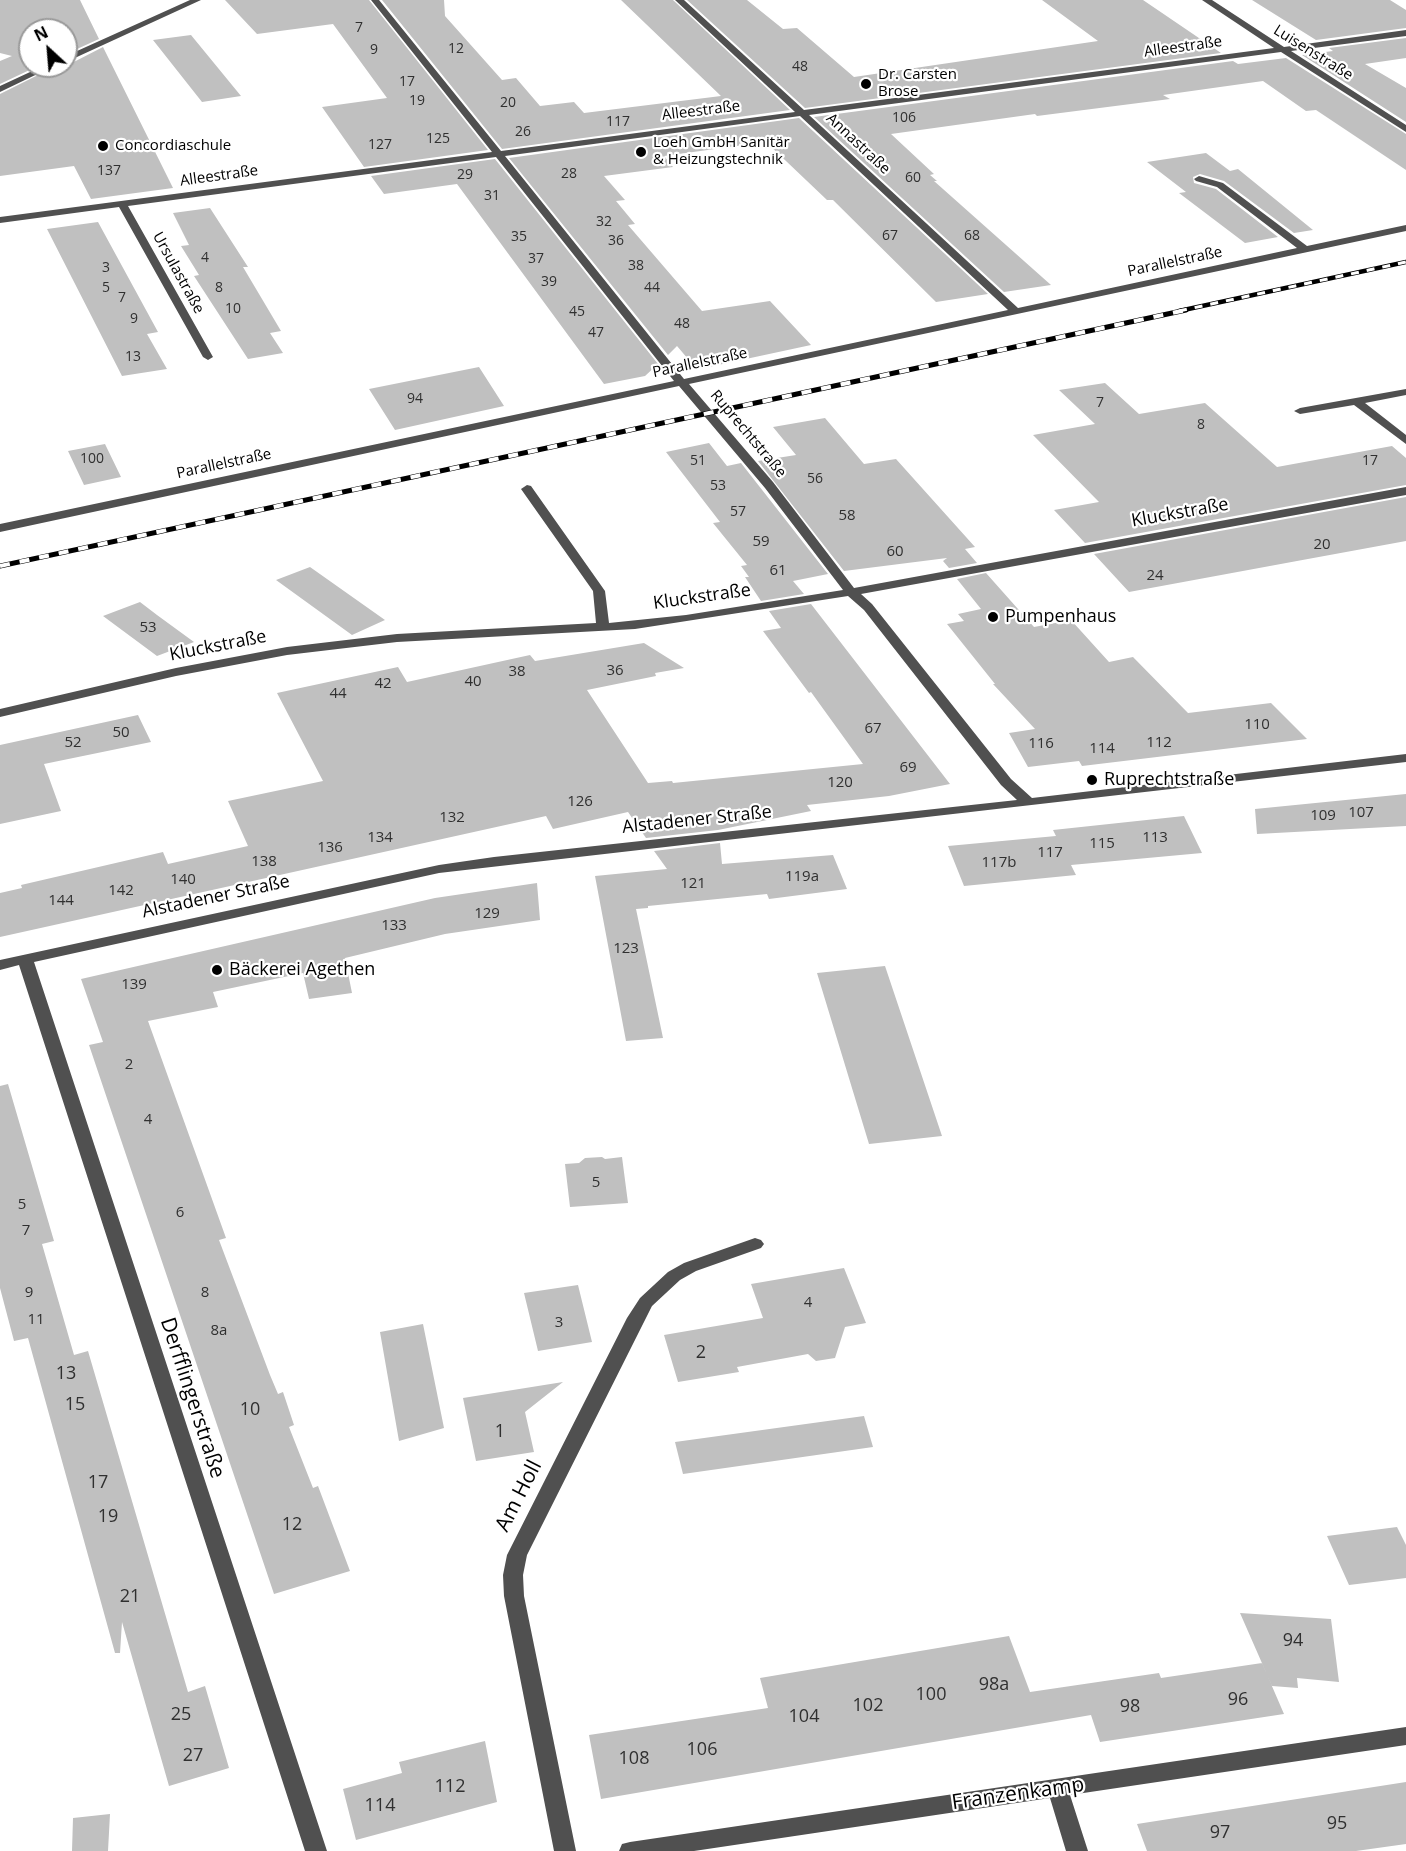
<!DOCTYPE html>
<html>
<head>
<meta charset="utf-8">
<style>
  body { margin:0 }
  #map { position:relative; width:1406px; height:1851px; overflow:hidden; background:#fff; font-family:"Open Sans",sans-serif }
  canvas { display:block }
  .north { position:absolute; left:18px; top:18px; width:60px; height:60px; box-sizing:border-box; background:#fff; border:2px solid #999; border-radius:50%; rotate:334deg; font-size:16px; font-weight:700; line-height:24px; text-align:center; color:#000 }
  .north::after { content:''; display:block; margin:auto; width:21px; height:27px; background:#000; clip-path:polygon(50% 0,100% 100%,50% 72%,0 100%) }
</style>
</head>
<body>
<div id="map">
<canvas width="1406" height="1851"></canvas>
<div class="north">N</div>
</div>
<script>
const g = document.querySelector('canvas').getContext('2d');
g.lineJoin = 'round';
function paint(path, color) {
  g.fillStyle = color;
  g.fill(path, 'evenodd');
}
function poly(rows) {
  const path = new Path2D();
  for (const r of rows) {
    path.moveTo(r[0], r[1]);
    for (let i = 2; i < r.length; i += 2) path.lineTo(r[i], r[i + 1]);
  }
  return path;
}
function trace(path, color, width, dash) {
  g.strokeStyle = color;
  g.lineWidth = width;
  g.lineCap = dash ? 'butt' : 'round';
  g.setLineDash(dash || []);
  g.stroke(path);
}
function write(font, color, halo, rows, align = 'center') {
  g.font = font + ' "Open Sans",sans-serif';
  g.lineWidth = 4.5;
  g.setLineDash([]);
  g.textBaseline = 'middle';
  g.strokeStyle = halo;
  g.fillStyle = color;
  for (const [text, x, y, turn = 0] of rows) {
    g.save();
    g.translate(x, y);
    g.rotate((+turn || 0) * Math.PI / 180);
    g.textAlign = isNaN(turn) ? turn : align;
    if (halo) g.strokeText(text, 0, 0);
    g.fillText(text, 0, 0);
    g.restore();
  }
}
paint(poly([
  [0,0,80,0,99,39,66,54,66,30,30,30,30,66,38,66,0,84,0,61,12,56,0,53],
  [225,0,369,0,488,150,364,167,322,107,387,98,333,24,257,34],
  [382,0,444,0,445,16,502,80,516,78,540,106,574,102,584,113,721,96,621,0,673,0,790,110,502,149],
  [687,0,747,0,783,29,797,28,854,77,1098,41,1042,0,1143,0,1221,53,805,108],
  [1252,0,1390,0,1406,10,1406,28,1316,40],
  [191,35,241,96,202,102,153,40],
  [1406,38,1406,58,1365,64,1406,88,1406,122,1302,55,1333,51,1329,48],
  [103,47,173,188,91,199,74,166,0,176,0,94,56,66,66,66],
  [1286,58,1406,134,1406,170,1316,110,1306,111,1263,81,1163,95,1170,99,1037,116,1035,114,891,134,934,174,930,175,937,181,934,181,1051,285,1004,292,814,117,1233,61,1238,64],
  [799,118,988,294,936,302,833,200,827,200,766,142,664,156,673,167,604,176,625,200,616,201,635,224,628,225,702,311,770,301,811,345,704,368,694,366,677,346,668,355,509,158],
  [1206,153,1230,171,1238,169,1313,230,1294,233,1224,181,1200,174,1193,177,1194,183,1216,189,1278,237,1245,243,1179,193,1186,192,1147,162],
  [495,159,658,364,645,376,604,384,457,184,384,194,371,176],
  [210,208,248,267,243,267,281,331,270,333,283,353,248,359,194,276,199,275,181,246,189,245,173,213],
  [98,222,158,332,147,334,167,369,122,376,47,229],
  [479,367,504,406,395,430,369,389],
  [1105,383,1139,414,1205,403,1277,467,1392,446,1406,458,1406,485,1085,543,1054,510,1099,502,1033,435,1095,424,1059,390],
  [825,418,864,464,896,459,975,547,965,549,977,563,949,568,943,561,947,558,844,571,758,461,796,455,773,427],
  [709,443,727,466,741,463,828,574,793,581,804,594,761,601,745,577,749,577,741,566,747,565,713,523,720,522,666,452],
  [105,444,121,477,84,485,68,451],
  [1406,497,1406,541,1297,561,1129,592,1094,554],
  [310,567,385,620,352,635,276,580],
  [986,573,1034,627,1071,620,1109,662,1133,657,1188,713,1271,703,1307,739,1082,766,1079,761,1028,767,1009,733,1035,729,993,684,995,684,947,624,964,621,958,614,981,609,957,579],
  [140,602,157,615,194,642,157,656,103,616],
  [811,604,950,784,889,796,807,805,811,811,718,830,646,838,628,812,553,829,546,816,0,937,0,893,22,888,21,885,163,852,168,864,248,846,228,801,323,781,277,693,398,667,407,682,530,655,535,661,644,643,684,668,655,673,656,676,587,690,648,783,672,781,673,783,863,764,811,692,809,693,763,631,781,628,769,611],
  [138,715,151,742,44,764,61,811,0,824,0,745],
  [1406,794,1406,826,1257,834,1255,809],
  [1184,816,1202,853,1071,865,1076,875,964,886,948,846,1056,836,1053,830],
  [720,843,722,864,833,855,847,889,769,899,767,894,648,906,648,908,636,909,663,1038,626,1041,595,876,667,869,654,851],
  [537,883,540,920,445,934,345,958,352,993,309,999,303,973,213,992,218,1007,148,1021,226,1238,219,1240,270,1375,278,1394,283,1392,294,1425,289,1427,313,1488,318,1486,350,1571,274,1594,89,1045,103,1042,81,979,435,898],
  [885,966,942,1136,869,1144,817,973],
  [8,1084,54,1241,42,1244,74,1355,88,1351,188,1692,205,1686,229,1768,169,1786,122,1622,120,1653,115,1653,28,1338,14,1341,0,1288,0,1086],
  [602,1157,605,1159,622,1157,628,1203,570,1207,565,1164,579,1163,585,1158],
  [844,1268,866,1323,845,1327,835,1358,816,1361,808,1354,737,1367,739,1372,678,1382,664,1335,763,1318,751,1284],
  [578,1285,592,1342,538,1351,524,1293],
  [423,1324,444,1428,399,1441,380,1332],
  [563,1382,525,1412,534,1452,476,1461,463,1398],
  [864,1416,873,1447,683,1474,675,1442],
  [1397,1527,1406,1545,1406,1578,1349,1585,1327,1536],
  [1240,1613,1331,1619,1339,1682,1297,1678,1298,1688,1272,1686],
  [1009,1636,1030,1692,1159,1673,1161,1678,1262,1663,1284,1714,1100,1742,1091,1715,601,1799,589,1735,768,1708,760,1678],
  [485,1741,497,1802,356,1840,343,1789,402,1773,399,1762],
  [1406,1782,1406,1844,1356,1851,1147,1851,1137,1824],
  [110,1814,108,1851,72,1851,73,1818]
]), '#c0c0c0');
paint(poly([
  [190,0,201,0,66,62,66,56,190,0],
  [371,0,379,0,501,151,795,112,675,0,684,0,804,110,1274,48,1202,0,1212,0,1284,47,1406,30,1406,36,1291,51,1406,125,1406,132,1281,52,809,115,1018,308,1297,248,1217,187,1196,181,1194,179,1199,176,1223,183,1307,246,1406,225,1406,231,689,384,773,482,854,588,1406,487,1406,495,861,594,872,604,1011,779,1032,798,1406,754,1406,762,439,873,34,962,327,1851,305,1851,19,965,0,970,0,960,439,865,494,857,1017,800,1001,785,864,610,848,596,635,629,397,642,287,655,176,676,0,717,0,709,176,668,287,647,397,634,596,623,593,591,521,489,527,485,531,486,605,591,609,623,686,615,843,590,765,488,679,386,0,532,0,524,674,381,496,157,128,206,213,357,208,360,203,357,119,207,0,223,0,217,492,152,371,0],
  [800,116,1008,310,684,379,505,156,800,116],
  [43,66,54,66,0,92,0,86,43,66],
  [1406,389,1406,395,1365,403,1406,435,1406,444,1354,405,1300,414,1294,411,1300,408,1406,389],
  [755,1238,761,1240,764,1244,761,1248,696,1271,680,1280,652,1306,527,1555,523,1575,524,1596,576,1851,554,1851,504,1596,503,1575,507,1555,627,1318,640,1298,668,1272,684,1263,755,1238],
  [1406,1727,1406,1745,1070,1795,1088,1851,1066,1851,1050,1798,694,1851,619,1851,622,1844,630,1842,1406,1727]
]), '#505050');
const railFar1 = poly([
  [1179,311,1406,262]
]);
const rail = poly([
  [0,566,1186,310]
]);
trace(railFar1, '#000', 4.5);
trace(rail, '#000', 5);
trace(railFar1, '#fff', 3, [8]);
trace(rail, '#fff', 4, [10]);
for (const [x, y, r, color] of [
  [866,84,6,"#000"],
  [103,146,6,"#000"],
  [641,152,6,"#000"],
  [993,617,6,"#000"],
  [1092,780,6,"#000"],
  [217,970,6,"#000"]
]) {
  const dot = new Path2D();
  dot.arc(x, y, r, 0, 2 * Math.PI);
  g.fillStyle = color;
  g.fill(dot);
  trace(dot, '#fff', 2);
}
write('14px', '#303030', null, [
  ["7",359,28],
  ["12",456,49],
  ["9",374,50],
  ["48",800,67],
  ["17",407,82],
  ["19",417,101],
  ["20",508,103],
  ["106",904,118],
  ["117",618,122],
  ["26",523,132],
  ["125",438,139],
  ["127",380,145],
  ["137",109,171],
  ["28",569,174],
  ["29",465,175],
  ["60",913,178],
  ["31",492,196],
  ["32",604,222],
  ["67",890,236],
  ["68",972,236],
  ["35",519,237],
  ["36",616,241],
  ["4",205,258],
  ["37",536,259],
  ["38",636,266],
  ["3",106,268],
  ["39",549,282],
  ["5",106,288],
  ["8",219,288],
  ["44",652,288],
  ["7",122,298],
  ["10",233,309],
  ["45",577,312],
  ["9",134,319],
  ["48",682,324],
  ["47",596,333],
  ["13",133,357],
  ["94",415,399],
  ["7",1100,403],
  ["8",1201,425],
  ["100",92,459],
  ["51",698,461],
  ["17",1370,461],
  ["56",815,479],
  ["53",718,486],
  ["57",738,512]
]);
write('15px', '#000', '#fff', [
  ["Alleestraße",1183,47,-8],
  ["Luisenstraße",1313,53,32],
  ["Alleestraße",701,111,-7],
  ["Annastraße",858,144,43],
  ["Alleestraße",219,176,-8],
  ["Parallelstraße",1175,262,-12],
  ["Ursulastraße",178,273,61],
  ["Parallelstraße",700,363,-12],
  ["Ruprechtstraße",748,434,50],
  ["Parallelstraße",224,464,-12]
]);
write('15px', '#000', '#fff', [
  ["Dr. Carsten",878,75],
  ["Brose",878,92],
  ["Loeh GmbH Sanitär",653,143],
  ["& Heizungstechnik",653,160],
  ["Concordiaschule",115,146]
], 'left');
write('15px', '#303030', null, [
  ["58",847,516],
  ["59",761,542],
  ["20",1322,545],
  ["60",895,552],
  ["61",778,571],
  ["24",1155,576],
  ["53",148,628],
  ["36",615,671],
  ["38",517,672],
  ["40",473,682],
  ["42",383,684],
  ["44",338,694],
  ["110",1257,725],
  ["67",873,729],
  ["50",121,733],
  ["52",73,743],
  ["112",1159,743],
  ["116",1041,744],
  ["114",1102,749],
  ["69",908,768],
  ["120",840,783],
  ["126",580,802],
  ["107",1361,813],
  ["109",1323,816],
  ["132",452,818],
  ["134",380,838],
  ["113",1155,838],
  ["115",1102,844],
  ["136",330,848],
  ["117",1050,853],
  ["138",264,862],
  ["117b",999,863],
  ["119a",802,877],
  ["140",183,880],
  ["121",693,884],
  ["142",121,891],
  ["144",61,901],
  ["129",487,914],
  ["133",394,926],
  ["123",626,949],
  ["139",134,985],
  ["2",129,1065],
  ["4",148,1120],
  ["5",596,1183],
  ["5",22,1205],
  ["6",180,1213],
  ["7",26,1231],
  ["9",29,1293],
  ["8",205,1293],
  ["4",808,1303],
  ["11",36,1320],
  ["3",559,1323],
  ["8a",219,1331]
]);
write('18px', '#000', '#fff', [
  ["Kluckstraße",1180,513,-10],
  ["Kluckstraße",702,597,-8],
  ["Kluckstraße",218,646,-11],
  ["Alstadener Straße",697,820,-6],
  ["Alstadener Straße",216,897,-12]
]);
write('18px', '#000', '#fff', [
  ["Pumpenhaus",1005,617],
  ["Ruprechtstraße",1104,780],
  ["Bäckerei Agethen",229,970]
], 'left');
write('18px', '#303030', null, [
  ["2",701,1353],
  ["13",66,1374],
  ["15",75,1405],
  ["10",250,1410],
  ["1",500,1432],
  ["17",98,1483],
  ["19",108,1517],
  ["12",292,1525],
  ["21",130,1597],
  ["94",1293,1641],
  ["98a",994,1685],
  ["100",931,1695],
  ["96",1238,1700],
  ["102",868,1706],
  ["98",1130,1707],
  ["25",181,1715],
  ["104",804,1717],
  ["106",702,1750],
  ["27",193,1756],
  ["108",634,1759],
  ["112",450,1787],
  ["114",380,1806],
  ["95",1337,1824],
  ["97",1220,1833]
]);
write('21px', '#000', '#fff', [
  ["Derfflingerstraße",192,1398,72],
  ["Am Holl",519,1496,-63],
  ["Franzenkamp",1018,1794,-8]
]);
</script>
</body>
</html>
